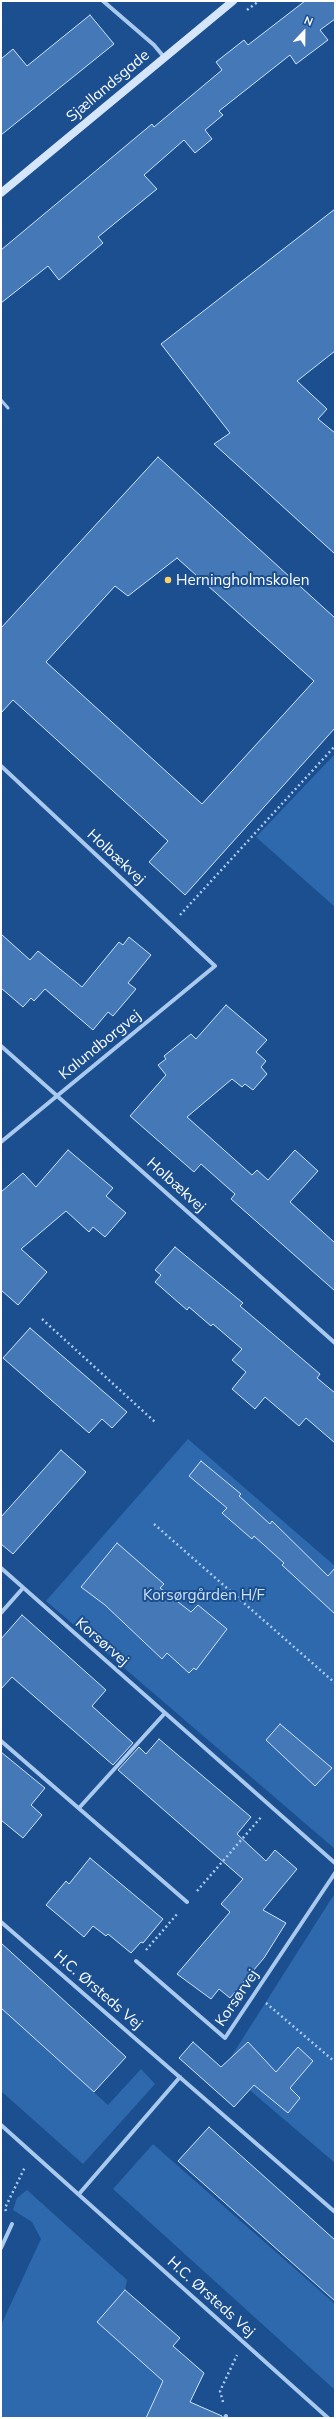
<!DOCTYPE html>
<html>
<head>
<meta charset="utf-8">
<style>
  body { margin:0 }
  #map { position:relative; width:336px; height:2419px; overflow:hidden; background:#1b4f8f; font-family:Mulish,sans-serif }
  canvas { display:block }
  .frame { position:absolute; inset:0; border:2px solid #fff; pointer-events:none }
  .north { position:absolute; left:284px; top:12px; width:40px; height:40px; -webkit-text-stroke:3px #1b4f8f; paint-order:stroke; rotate:22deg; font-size:11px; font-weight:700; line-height:16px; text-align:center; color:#fff }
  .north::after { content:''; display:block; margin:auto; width:14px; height:18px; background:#fff; clip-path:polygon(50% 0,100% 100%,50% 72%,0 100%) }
</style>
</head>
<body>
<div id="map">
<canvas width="336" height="2419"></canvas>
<div class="frame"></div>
<div class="north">N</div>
</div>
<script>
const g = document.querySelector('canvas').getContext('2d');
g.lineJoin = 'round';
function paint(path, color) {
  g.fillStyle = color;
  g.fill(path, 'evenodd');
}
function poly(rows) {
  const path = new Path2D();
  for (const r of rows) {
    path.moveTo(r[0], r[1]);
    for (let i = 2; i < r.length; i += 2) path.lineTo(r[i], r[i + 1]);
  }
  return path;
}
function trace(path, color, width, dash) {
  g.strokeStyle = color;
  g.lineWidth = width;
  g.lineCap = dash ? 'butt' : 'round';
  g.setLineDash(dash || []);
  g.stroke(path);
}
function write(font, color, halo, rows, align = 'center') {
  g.font = font + ' Mulish,sans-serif';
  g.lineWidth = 4;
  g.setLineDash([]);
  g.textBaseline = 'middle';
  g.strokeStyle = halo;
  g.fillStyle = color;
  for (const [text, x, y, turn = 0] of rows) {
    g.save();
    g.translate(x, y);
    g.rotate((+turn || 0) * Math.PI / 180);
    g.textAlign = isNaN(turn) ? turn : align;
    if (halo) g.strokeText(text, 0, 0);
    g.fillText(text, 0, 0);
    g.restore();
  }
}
paint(poly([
  [335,754,335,907,256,837],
  [188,1439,335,1566,335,1849,46,1601],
  [335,1893,335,2163,224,2068],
  [1,2008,108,2105,141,2069,155,2084,83,2164,1,2091],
  [153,2144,335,2304,335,2390,113,2189],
  [27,2190,127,2280,125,2290,97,2322,163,2381,146,2418,1,2418,1,2325,41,2239,32,2222,13,2210,17,2198]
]), '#2e69ad');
const building = poly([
  [305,1,335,1,335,19,320,30,328,40,296,64,290,55,219,111,223,115,205,130,212,139,195,153,184,140,144,175,157,189,98,237,103,243,59,280,48,266,1,303,1,250,152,124,154,127,222,70,216,62,244,40,248,45,305,1],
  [90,15,114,44,1,135,1,59,13,49,27,66,90,15],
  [335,209,335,351,297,381,327,409,318,419,335,433,335,554,214,444,230,433,161,344,335,209],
  [158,457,335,618,335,728,185,895,149,862,168,841,13,700,1,713,1,628,158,457],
  [177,558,314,681,202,804,46,662,115,586,128,596,177,558],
  [1,934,30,960,38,951,82,987,119,942,123,945,129,937,151,955,128,983,136,989,113,1016,108,1012,93,1030,45,989,34,1001,31,998,23,1007,1,988,1,934],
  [226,1005,267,1040,256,1052,266,1061,261,1067,267,1074,253,1090,245,1084,242,1087,232,1079,187,1117,252,1175,257,1170,268,1180,295,1150,318,1171,290,1202,335,1243,335,1291,231,1199,235,1194,201,1164,194,1172,130,1116,166,1075,158,1065,166,1059,164,1056,191,1034,196,1039,226,1005],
  [68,1150,113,1188,106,1196,126,1213,105,1237,93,1227,89,1232,66,1211,21,1249,47,1272,18,1305,1,1290,1,1192,23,1173,36,1187,68,1150],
  [175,1247,243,1303,240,1306,320,1374,317,1378,335,1393,335,1443,306,1418,299,1426,265,1397,255,1409,232,1389,246,1372,232,1360,242,1349,213,1324,211,1326,189,1307,187,1310,155,1282,161,1275,155,1270,175,1247],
  [30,1328,127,1412,112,1428,102,1419,89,1433,3,1358,30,1328],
  [61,1450,86,1472,13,1554,1,1544,1,1517,61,1450],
  [201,1461,241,1494,239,1496,270,1524,272,1521,328,1576,335,1568,335,1614,282,1565,284,1563,254,1536,252,1539,222,1513,227,1508,189,1476,201,1461],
  [117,1543,164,1584,160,1588,191,1612,198,1605,227,1629,196,1670,194,1668,189,1673,167,1653,162,1659,105,1605,81,1587,117,1543],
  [22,1615,106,1690,92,1706,133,1743,113,1765,12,1677,1,1689,1,1639,22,1615],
  [280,1724,332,1768,315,1786,266,1740,280,1724],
  [159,1739,251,1817,237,1834,266,1861,275,1850,297,1869,263,1910,286,1923,264,1958,230,1998,219,1989,211,1999,177,1974,230,1912,221,1904,243,1879,118,1770,139,1747,146,1754,159,1739],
  [1,1752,45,1788,31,1805,42,1815,23,1838,1,1820,1,1752],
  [90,1858,163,1919,143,1943,141,1942,131,1953,108,1934,106,1936,93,1926,84,1937,46,1905,66,1881,69,1884,90,1858],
  [1,1943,126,2057,94,2092,1,2008,1,1943],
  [193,2042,221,2067,248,2042,276,2072,298,2047,313,2061,290,2088,300,2098,288,2113,254,2085,234,2107,179,2058,193,2042],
  [209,2127,335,2240,335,2301,178,2161,209,2127],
  [125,2290,180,2338,173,2346,204,2373,190,2402,222,2416,222,2418,146,2418,163,2381,97,2322,125,2290]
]);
paint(building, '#4478b7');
trace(building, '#cfe3fa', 1);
trace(poly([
  [247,10,259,1],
  [180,915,335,746],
  [42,1319,155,1422],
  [154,1524,335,1683],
  [197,1891,262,1816],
  [146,1950,178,1913],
  [266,2003,335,2062],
  [6,2211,5,2208,25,2167],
  [223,2402,220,2391,237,2355]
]), '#a9c9ee', 2.5, [2, 3]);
trace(poly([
  [1,400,8,408]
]), '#a9c9ee', 3);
trace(poly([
  [103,1,154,45,164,57],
  [1,766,215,966,1,1142],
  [1,1046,335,1343],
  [1,1568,335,1863],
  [1,1613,23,1588],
  [1,1741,187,1902],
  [79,1808,165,1713],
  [1,1922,335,2212],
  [136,1961,225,2038,335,1873],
  [1,2125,328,2418],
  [79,2194,180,2077],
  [1,2248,12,2224],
  [225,2418,226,2416]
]), '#a9c9ee', 4);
trace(poly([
  [1,193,233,1]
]), '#d6e6fa', 8);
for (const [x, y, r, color] of [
  [168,580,4,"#ffd166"]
]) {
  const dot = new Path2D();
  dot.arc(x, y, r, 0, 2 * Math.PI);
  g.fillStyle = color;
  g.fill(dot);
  trace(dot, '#1b4f8f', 1.5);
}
write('15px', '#fff', '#1b4f8f', [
  ["Sjællandsgade",108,86,-40],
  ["Holbækvej",116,857,43],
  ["Kalundborgvej",100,1045,-39],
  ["Holbækvej",176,1185,42],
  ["Korsørvej",102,1642,41],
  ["H.C. Ørsteds Vej",98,1990,41],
  ["Korsørvej",237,1998,-56],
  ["H.C. Ørsteds Vej",211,2297,42]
]);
write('15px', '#fff', '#1b4f8f', [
  ["Herningholmskolen",176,580]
], 'left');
write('15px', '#cfe3fa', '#1b4f8f', [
  ["Korsørgården H/F",204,1595]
]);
</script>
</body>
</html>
